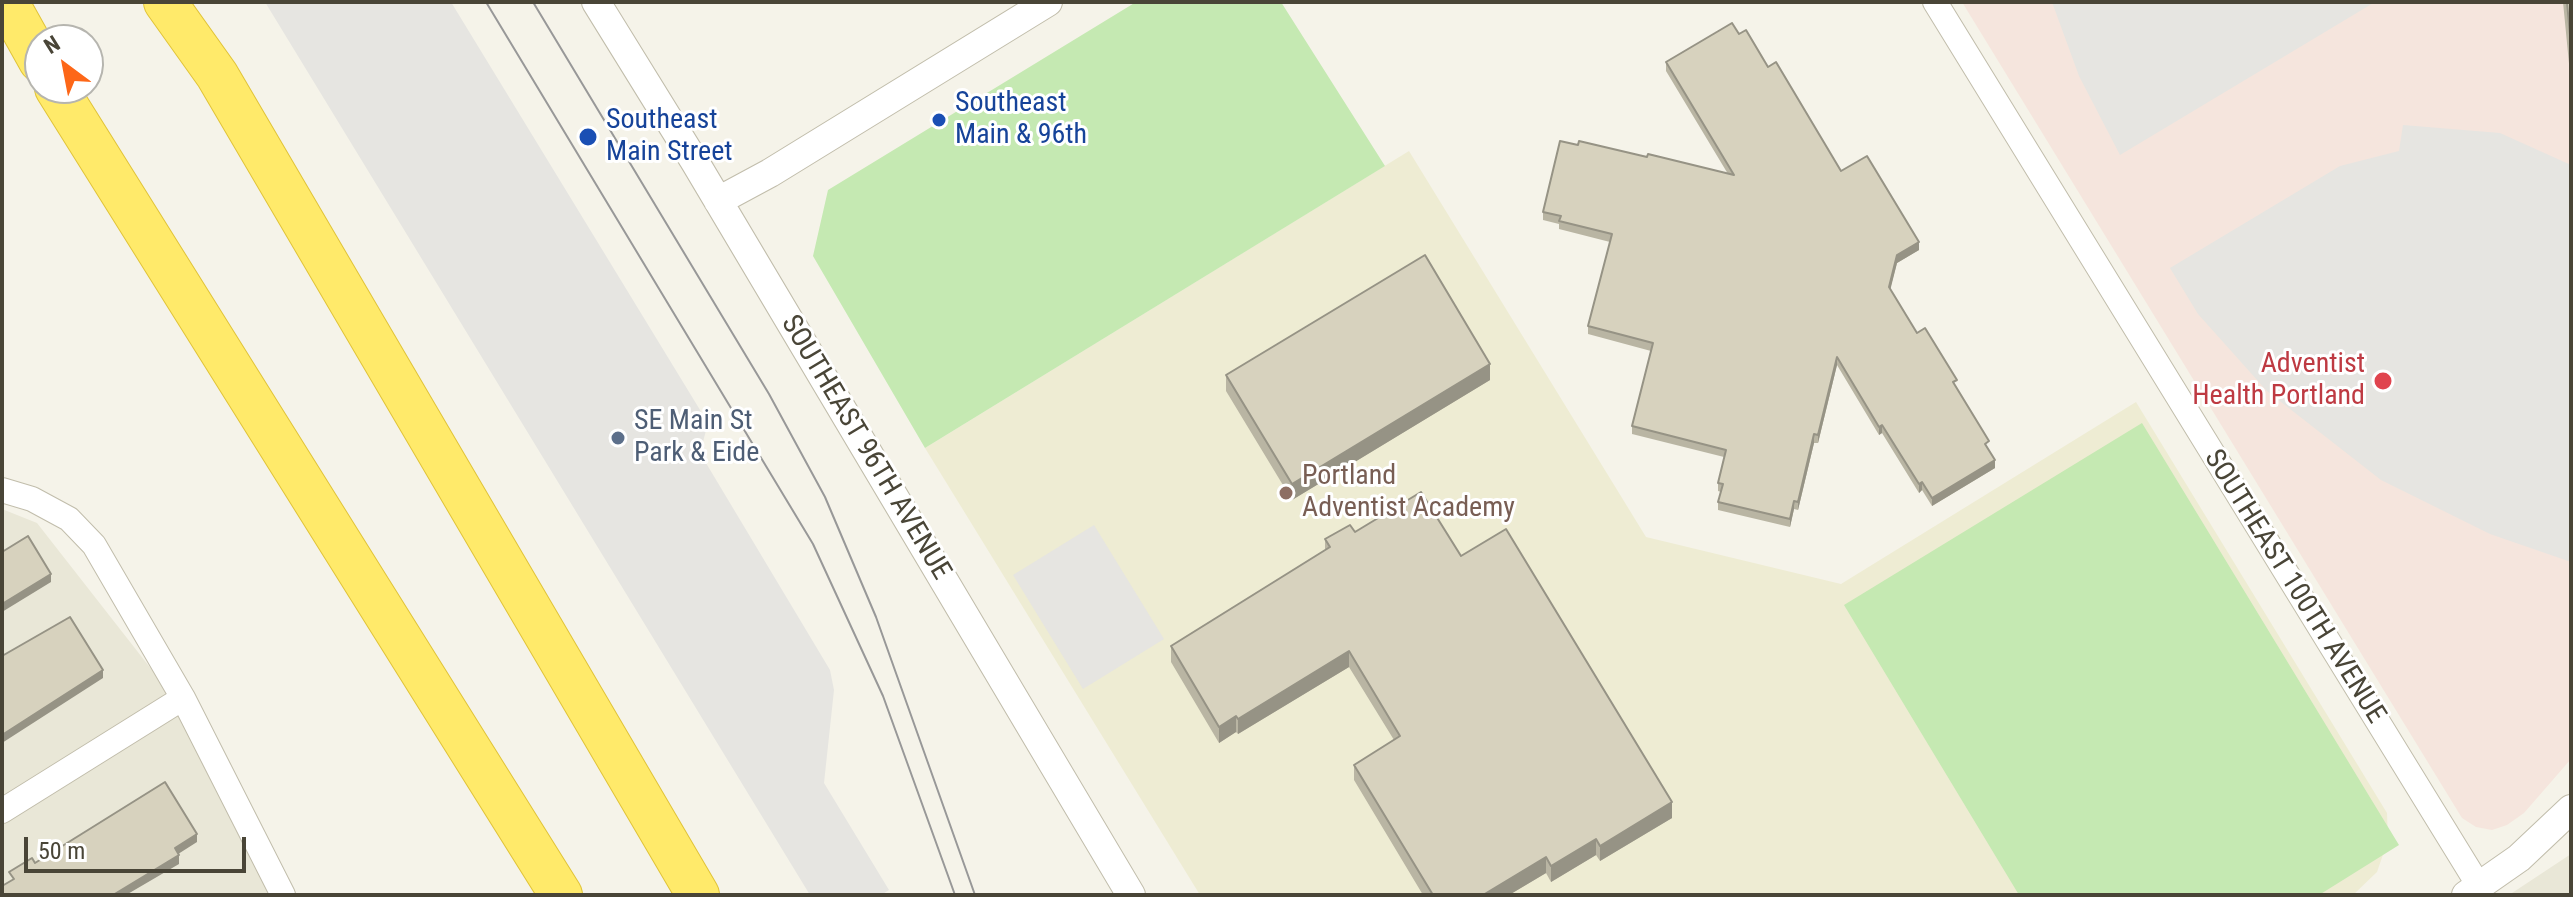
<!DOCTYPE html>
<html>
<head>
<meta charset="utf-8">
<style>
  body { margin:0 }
  #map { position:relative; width:2573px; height:897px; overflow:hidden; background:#f5f3e9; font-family:"Roboto Condensed",sans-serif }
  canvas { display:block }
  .frame { position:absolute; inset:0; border:4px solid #494537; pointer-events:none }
  .north { position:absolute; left:24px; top:24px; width:80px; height:80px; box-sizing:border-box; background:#fff; border:2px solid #b6b5af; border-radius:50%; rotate:328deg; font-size:22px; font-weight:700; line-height:32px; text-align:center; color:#494537 }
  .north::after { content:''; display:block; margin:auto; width:28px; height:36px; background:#fd6718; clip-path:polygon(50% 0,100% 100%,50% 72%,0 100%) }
  .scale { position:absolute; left:24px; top:837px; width:222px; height:36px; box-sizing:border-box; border:4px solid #494537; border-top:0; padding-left:10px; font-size:24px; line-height:28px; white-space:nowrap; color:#494537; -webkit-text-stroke:6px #fff; paint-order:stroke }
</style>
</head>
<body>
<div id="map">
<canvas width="2573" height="897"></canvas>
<div class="frame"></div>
<div class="north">N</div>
<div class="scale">50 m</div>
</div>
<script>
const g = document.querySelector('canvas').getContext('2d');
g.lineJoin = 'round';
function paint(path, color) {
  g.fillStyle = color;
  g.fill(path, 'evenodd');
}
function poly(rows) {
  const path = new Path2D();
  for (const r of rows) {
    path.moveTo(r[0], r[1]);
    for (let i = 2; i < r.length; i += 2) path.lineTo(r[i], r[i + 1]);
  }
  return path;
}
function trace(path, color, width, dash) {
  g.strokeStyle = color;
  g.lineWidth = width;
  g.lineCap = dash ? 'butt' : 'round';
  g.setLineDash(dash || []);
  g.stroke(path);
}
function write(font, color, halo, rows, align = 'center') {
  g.font = font + ' "Roboto Condensed",sans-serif';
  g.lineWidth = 6;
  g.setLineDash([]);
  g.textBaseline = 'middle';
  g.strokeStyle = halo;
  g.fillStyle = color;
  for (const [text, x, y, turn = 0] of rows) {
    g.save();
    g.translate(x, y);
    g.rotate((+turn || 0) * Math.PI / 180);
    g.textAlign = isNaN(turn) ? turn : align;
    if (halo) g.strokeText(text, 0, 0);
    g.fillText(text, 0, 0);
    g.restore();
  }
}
paint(poly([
  [2,509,37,523,159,679,281,895,2,895],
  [2571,854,2571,895,2509,895]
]), '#e9e7d7');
paint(poly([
  [1409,151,1646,537,1841,584,2136,402,2387,813,2388,840,2377,872,2353,895,1200,895,925,448]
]), '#eeecd3');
paint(poly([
  [1962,2,2571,2,2571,759,2524,813,2507,825,2492,830,2476,827,2462,818]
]), '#f5e5dd');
paint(poly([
  [1136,2,1281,2,1385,166,925,448,813,256,828,190],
  [2142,423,2399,845,2319,895,2019,895,1844,605]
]), '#c5e9b2');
paint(poly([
  [265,2,451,2,708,423,700,453,830,670,834,690,824,783,889,890,881,895,810,895],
  [2052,2,2375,2,2120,155,2079,76],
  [2403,125,2500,133,2571,165,2571,562,2490,534,2381,480,2267,391,2198,314,2170,268,2340,166,2399,151],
  [1094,525,1164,639,1083,689,1013,575]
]), '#e6e5e1');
const minor = poly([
  [1935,2,2479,886],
  [2,490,32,499,69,519,94,545,183,698,283,895],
  [2,811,183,698]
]);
const tertiary = poly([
  [596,2,695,162,1131,895],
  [718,201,770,173,1048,2],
  [2466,895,2519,858,2571,809]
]);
const motorway = poly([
  [7,2,40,61],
  [165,2,217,75,698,895],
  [56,88,561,895]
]);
trace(minor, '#c1bdab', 26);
trace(tertiary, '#c1bdab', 30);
trace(motorway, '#e0c338', 44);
trace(minor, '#fff', 24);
trace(tertiary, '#fff', 28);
trace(motorway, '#ffea6a', 42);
trace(poly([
  [486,2,813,544,883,696,955,895],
  [533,2,769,394,825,497,876,617,975,895]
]), '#989898', 2);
paint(poly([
  [2563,2,2571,2,2571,84],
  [1739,34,1768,67,1841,171,1919,250,1897,263,1890,289,1917,333,1957,388,1989,450,1995,468,1932,506,1922,490,1919,493,1882,433,1879,435,1837,365,1818,443,1814,443,1798,510,1794,509,1790,527,1718,510,1718,502,1721,492,1718,491,1718,483,1724,457,1632,434,1632,426,1651,351,1588,334,1588,326,1610,242,1559,229,1559,224,1543,220,1543,212,1578,145,1728,174,1666,71,1666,62],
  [1226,375,1490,380,1292,500,1226,391],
  [1355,532,1461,556,1672,818,1600,861,1596,855,1551,882,1546,873,1509,895,1423,895,1354,780,1354,765,1394,740,1349,667,1238,734,1236,732,1219,743,1171,662,1171,646,1325,550,1325,539]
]), '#b9b5a3');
paint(poly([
  [1919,242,1919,250,1897,263,1889,295,1889,287,1897,255],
  [1837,357,1837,365,1818,443,1818,435],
  [1490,364,1490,380,1292,500,1292,484],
  [1882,425,1882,433,1879,435,1879,427],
  [1814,434,1814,443,1798,510,1798,502],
  [1995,460,1995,468,1932,506,1932,498],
  [1922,482,1922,490,1919,493,1919,484],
  [1794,501,1794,509,1790,527,1790,519],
  [51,574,51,582,2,612,2,604],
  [1349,651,1349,667,1238,734,1238,719],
  [103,670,103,678,2,743,2,735],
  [1236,716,1236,732,1219,743,1219,727],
  [1672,802,1672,818,1600,861,1600,846],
  [197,834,197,842,175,856,175,848],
  [1596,839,1596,855,1551,882,1551,866],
  [179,855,179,864,126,895,113,895],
  [1546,857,1546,873,1509,895,1483,895]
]), '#969385');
const building = poly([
  [2567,2,2571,2,2571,46,2567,2],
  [1732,23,1739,34,1746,30,1768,67,1776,62,1841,171,1867,156,1919,242,1897,255,1889,287,1917,333,1925,328,1957,380,1953,382,1989,441,1985,444,1995,460,1932,498,1922,482,1919,484,1882,425,1879,427,1837,357,1818,435,1814,434,1798,502,1794,501,1790,519,1718,502,1723,484,1718,483,1726,450,1632,426,1653,343,1588,326,1612,234,1559,221,1561,216,1543,212,1560,141,1578,145,1579,141,1647,157,1648,154,1734,175,1666,62,1732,23],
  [1425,255,1490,364,1292,484,1226,375,1425,255],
  [1421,492,1461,556,1506,529,1672,802,1600,846,1596,839,1551,866,1546,857,1483,895,1433,895,1354,765,1400,736,1349,651,1238,719,1236,716,1219,727,1171,646,1330,547,1325,539,1350,525,1355,532,1421,492],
  [28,536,51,574,2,604,2,552,28,536],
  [70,617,103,670,2,735,2,656,70,617],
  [165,782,197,834,175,848,179,855,113,895,2,895,2,886,14,879,9,872,32,858,35,863,165,782]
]);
paint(building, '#d7d2be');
trace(building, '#969385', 2);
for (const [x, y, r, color] of [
  [939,120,8,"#1a4fb4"],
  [588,137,10,"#1a4fb4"],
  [2383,381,10,"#e0444e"],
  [618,438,8,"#5c6f8a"],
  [1286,493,8,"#8d6e63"]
]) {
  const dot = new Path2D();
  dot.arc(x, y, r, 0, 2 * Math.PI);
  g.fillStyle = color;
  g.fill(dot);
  trace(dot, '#fff', 3);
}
write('28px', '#164399', '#fff', [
  ["Southeast",955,104],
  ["Main & 96th",955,136],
  ["Southeast",606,121],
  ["Main Street",606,153]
], 'left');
write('28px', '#be3a42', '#fff', [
  ["Adventist",2365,365],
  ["Health Portland",2365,397]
], 'right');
write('28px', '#4e5e75', '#fff', [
  ["SE Main St",634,422],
  ["Park & Eide",634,454]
], 'left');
write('28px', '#494537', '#fff', [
  ["SOUTHEAST 96TH AVENUE",865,448,59],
  ["SOUTHEAST 100TH AVENUE",2294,587,58]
]);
write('28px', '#785e54', '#fff', [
  ["Portland",1302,477],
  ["Adventist Academy",1302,509]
], 'left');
</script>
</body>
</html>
